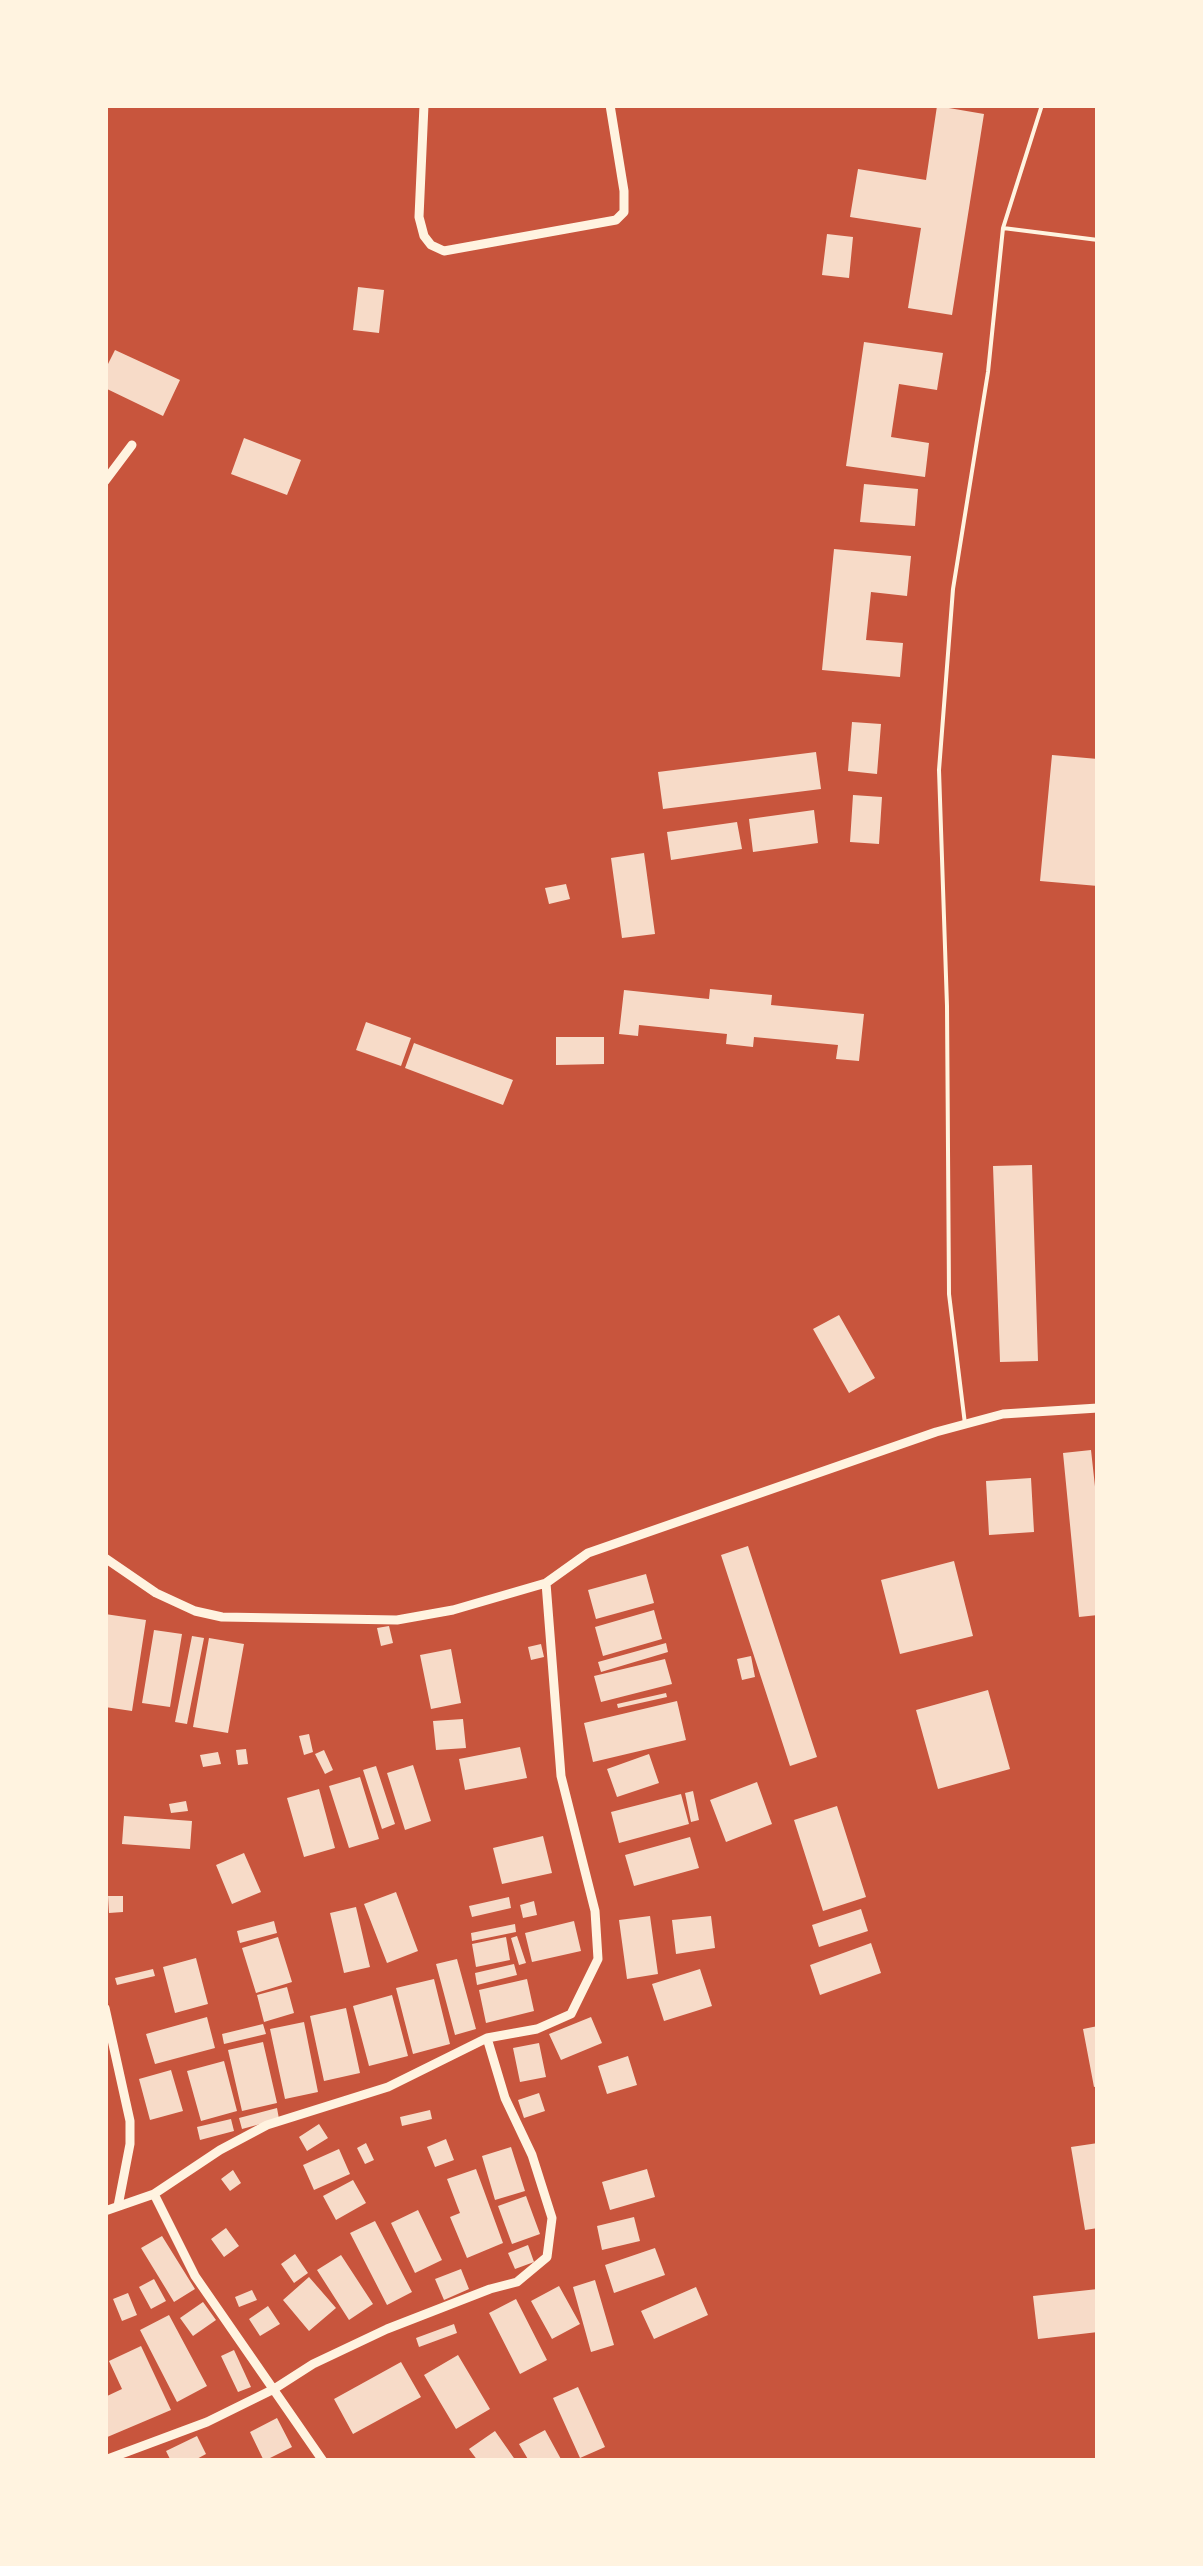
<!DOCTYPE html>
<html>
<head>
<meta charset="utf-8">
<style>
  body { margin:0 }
  #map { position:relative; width:1203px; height:2566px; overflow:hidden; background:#c8553d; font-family:Spectral,serif }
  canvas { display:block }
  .frame { position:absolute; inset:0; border:108px solid #fff3e0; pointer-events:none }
</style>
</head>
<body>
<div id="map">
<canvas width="1203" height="2566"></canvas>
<div class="frame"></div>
</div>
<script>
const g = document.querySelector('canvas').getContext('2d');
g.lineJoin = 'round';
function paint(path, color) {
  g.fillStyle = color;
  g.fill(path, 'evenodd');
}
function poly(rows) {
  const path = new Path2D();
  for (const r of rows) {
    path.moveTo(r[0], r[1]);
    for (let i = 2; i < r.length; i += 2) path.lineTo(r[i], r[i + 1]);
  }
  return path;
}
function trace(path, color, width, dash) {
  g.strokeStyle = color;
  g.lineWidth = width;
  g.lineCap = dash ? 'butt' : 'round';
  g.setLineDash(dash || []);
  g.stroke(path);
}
paint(poly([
  [937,106,984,114,952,315,908,308,921,228,850,217,858,169,926,180],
  [827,234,853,237,849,278,822,275],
  [358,287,384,290,379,333,353,330],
  [864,342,943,353,937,390,899,384,891,437,929,443,925,477,846,466],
  [115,350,180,380,163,416,105,388,105,370],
  [244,438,301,460,287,495,231,474],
  [864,484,918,489,915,526,860,522],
  [834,549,911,556,907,596,871,592,866,640,903,643,900,677,822,670],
  [852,722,881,724,877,774,848,771],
  [816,752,821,789,663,809,658,772],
  [1052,755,1098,759,1098,886,1040,881],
  [853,795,882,797,879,844,850,842],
  [814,810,818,843,753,852,749,819],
  [737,822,742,849,671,860,667,832],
  [644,853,655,934,622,938,611,858],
  [566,884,570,899,549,904,545,888],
  [710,989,772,995,771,1005,864,1014,859,1061,836,1059,838,1045,754,1037,753,1047,726,1044,727,1034,639,1025,638,1036,619,1034,624,990,709,999],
  [366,1022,411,1038,401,1066,356,1050],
  [556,1037,604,1037,604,1064,556,1065],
  [414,1043,513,1080,503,1105,405,1068],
  [1032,1165,1038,1361,1000,1362,993,1166],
  [839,1315,875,1378,849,1393,813,1329],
  [1091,1450,1098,1514,1098,1615,1079,1617,1063,1453],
  [1031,1478,1034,1532,989,1535,986,1481],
  [748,1546,817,1757,790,1766,721,1555],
  [954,1561,973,1636,900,1654,881,1580],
  [646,1574,654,1603,596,1619,588,1590],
  [654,1610,662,1639,603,1656,595,1627],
  [105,1614,146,1620,132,1711,105,1707],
  [389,1626,393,1643,381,1646,377,1628],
  [154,1630,182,1634,170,1707,142,1703],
  [192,1636,204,1638,187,1724,175,1722],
  [209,1638,244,1644,228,1733,193,1727],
  [666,1643,668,1652,601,1672,598,1662],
  [541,1644,544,1657,531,1660,528,1647],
  [451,1649,461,1703,431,1709,420,1655],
  [751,1656,755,1677,742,1680,737,1659],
  [665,1659,672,1684,601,1702,594,1676],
  [988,1690,1010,1769,938,1789,916,1710],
  [666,1693,667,1697,618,1708,617,1704],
  [677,1701,686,1740,593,1762,584,1723],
  [463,1719,466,1748,436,1750,433,1721],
  [309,1734,313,1752,304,1755,299,1736],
  [520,1747,527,1778,465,1790,459,1759],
  [246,1749,248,1764,238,1765,236,1750],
  [324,1750,333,1770,325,1774,315,1754],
  [218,1752,221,1764,203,1767,200,1755],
  [649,1754,659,1783,617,1797,607,1769],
  [413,1765,431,1821,405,1830,387,1773],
  [376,1766,395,1824,382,1829,363,1770],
  [360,1777,379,1839,349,1848,329,1786],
  [757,1782,772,1824,726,1842,710,1800],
  [319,1789,335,1848,304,1857,287,1798],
  [693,1791,699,1820,691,1822,685,1793],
  [681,1794,689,1824,619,1843,611,1812],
  [186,1801,188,1811,171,1813,169,1804],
  [837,1806,866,1897,823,1911,794,1820],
  [124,1816,192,1821,190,1849,122,1844],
  [543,1836,552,1873,502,1884,493,1848],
  [690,1837,699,1868,634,1886,625,1855],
  [244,1853,261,1892,232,1904,216,1865],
  [396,1892,418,1951,387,1963,364,1904],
  [108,1896,123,1896,123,1912,109,1913],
  [509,1897,511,1908,472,1917,469,1906],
  [534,1901,537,1915,523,1918,520,1905],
  [356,1907,370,1967,344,1973,330,1913],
  [861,1909,868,1931,819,1947,812,1925],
  [650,1916,658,1974,627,1979,619,1920],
  [711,1916,715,1948,676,1954,672,1920],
  [274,1921,277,1933,240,1943,237,1931],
  [574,1921,581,1951,532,1962,525,1933],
  [515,1924,516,1932,472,1941,471,1933],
  [517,1936,526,1963,519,1965,511,1938],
  [278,1937,292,1982,256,1993,242,1948],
  [506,1937,510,1960,476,1967,472,1944],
  [871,1943,881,1973,820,1995,810,1965],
  [196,1958,208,2004,175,2013,163,1967],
  [457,1959,476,2029,455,2035,436,1964],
  [514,1964,517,1975,477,1985,475,1973],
  [153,1969,155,1976,117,1985,115,1978],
  [700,1969,712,2006,664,2021,652,1984],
  [434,1979,450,2044,413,2054,396,1988],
  [527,1979,534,2011,486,2023,479,1990],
  [287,1987,294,2013,264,2022,257,1995],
  [392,1995,408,2056,369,2066,353,2006],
  [346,2008,360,2073,324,2081,310,2016],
  [207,2017,215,2048,155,2064,146,2034],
  [591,2017,602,2043,561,2060,549,2034],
  [304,2022,318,2092,285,2099,270,2029],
  [263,2024,266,2034,224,2044,222,2034],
  [1098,2026,1098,2086,1094,2087,1083,2029],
  [263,2042,277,2103,242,2111,228,2050],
  [539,2043,546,2077,520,2082,513,2048],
  [628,2056,637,2085,607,2094,598,2066],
  [224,2061,237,2111,201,2121,187,2071],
  [171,2070,183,2111,150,2120,139,2079],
  [539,2093,545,2111,524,2118,518,2100],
  [277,2108,279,2119,242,2129,239,2118],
  [430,2110,432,2119,402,2126,400,2117],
  [231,2119,234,2131,200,2140,197,2127],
  [319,2124,328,2138,307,2151,299,2137],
  [446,2139,454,2160,435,2167,427,2147],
  [366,2143,374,2160,365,2164,357,2148],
  [1098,2143,1098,2228,1085,2230,1071,2147],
  [511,2147,525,2191,495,2200,482,2156],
  [339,2149,350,2174,314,2190,303,2165],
  [476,2169,503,2243,467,2258,450,2217,460,2213,447,2179],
  [647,2169,655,2197,610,2210,602,2182],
  [233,2170,241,2183,230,2191,221,2179],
  [353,2180,366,2203,336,2220,323,2196],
  [526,2196,540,2234,512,2244,498,2206],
  [418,2210,442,2260,415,2273,391,2223],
  [634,2217,640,2241,602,2250,597,2226],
  [375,2221,412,2292,387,2305,350,2233],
  [226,2228,239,2246,224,2257,211,2239],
  [162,2236,195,2289,174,2302,141,2248],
  [528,2245,534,2262,515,2269,508,2253],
  [655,2248,665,2275,614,2293,605,2265],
  [295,2254,308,2273,294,2283,281,2264],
  [341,2255,373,2304,349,2320,317,2270],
  [461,2269,469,2289,444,2300,435,2279],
  [309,2277,336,2308,309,2331,283,2300],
  [154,2279,166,2301,151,2309,139,2287],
  [595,2280,614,2345,591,2352,573,2287],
  [559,2286,580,2324,552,2339,531,2301],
  [696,2287,708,2315,654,2339,641,2311],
  [1098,2289,1098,2332,1038,2339,1033,2296],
  [252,2290,257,2300,239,2307,235,2297],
  [128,2293,137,2315,122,2321,113,2299],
  [516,2299,547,2360,520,2374,489,2313],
  [203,2302,216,2320,193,2336,180,2318],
  [268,2306,280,2324,260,2336,249,2319],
  [169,2315,207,2386,177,2402,140,2330],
  [454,2324,457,2333,419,2347,416,2338],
  [141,2346,171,2410,105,2438,105,2397,122,2389,109,2361],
  [234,2350,251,2387,238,2392,221,2356],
  [458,2355,490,2409,456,2429,424,2375],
  [401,2362,421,2397,353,2434,334,2399],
  [578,2387,605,2447,580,2458,553,2398],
  [277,2418,292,2447,264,2461,250,2432],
  [545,2430,562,2461,529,2461,519,2444],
  [495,2431,516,2461,478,2461,469,2449],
  [197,2436,206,2454,193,2461,171,2461,166,2451]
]), '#f7dbc8');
trace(poly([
  [1003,228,1098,240],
  [965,1424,949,1294,947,1006,939,770,953,589,988,372,1003,228,1042,105]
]), '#fff3e0', 4);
trace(poly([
  [424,105,419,217,424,236,431,245,444,251,616,220,624,212,624,191,610,105],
  [105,481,132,445],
  [105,1558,156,1593,195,1611,222,1617,397,1620,453,1610,546,1583,588,1553,936,1432,1003,1414,1098,1408],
  [105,2008,130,2121,130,2144,118,2206],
  [154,2194,195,2276,323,2461],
  [105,2211,154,2194,220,2150,267,2125,388,2087,487,2038,537,2029,571,2014,598,1959,595,1911,561,1776,546,1583],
  [105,2460,207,2422,274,2389,313,2364,387,2329,490,2289,517,2282,547,2257,552,2218,532,2155,505,2098,487,2038]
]), '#fff3e0', 9);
</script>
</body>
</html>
